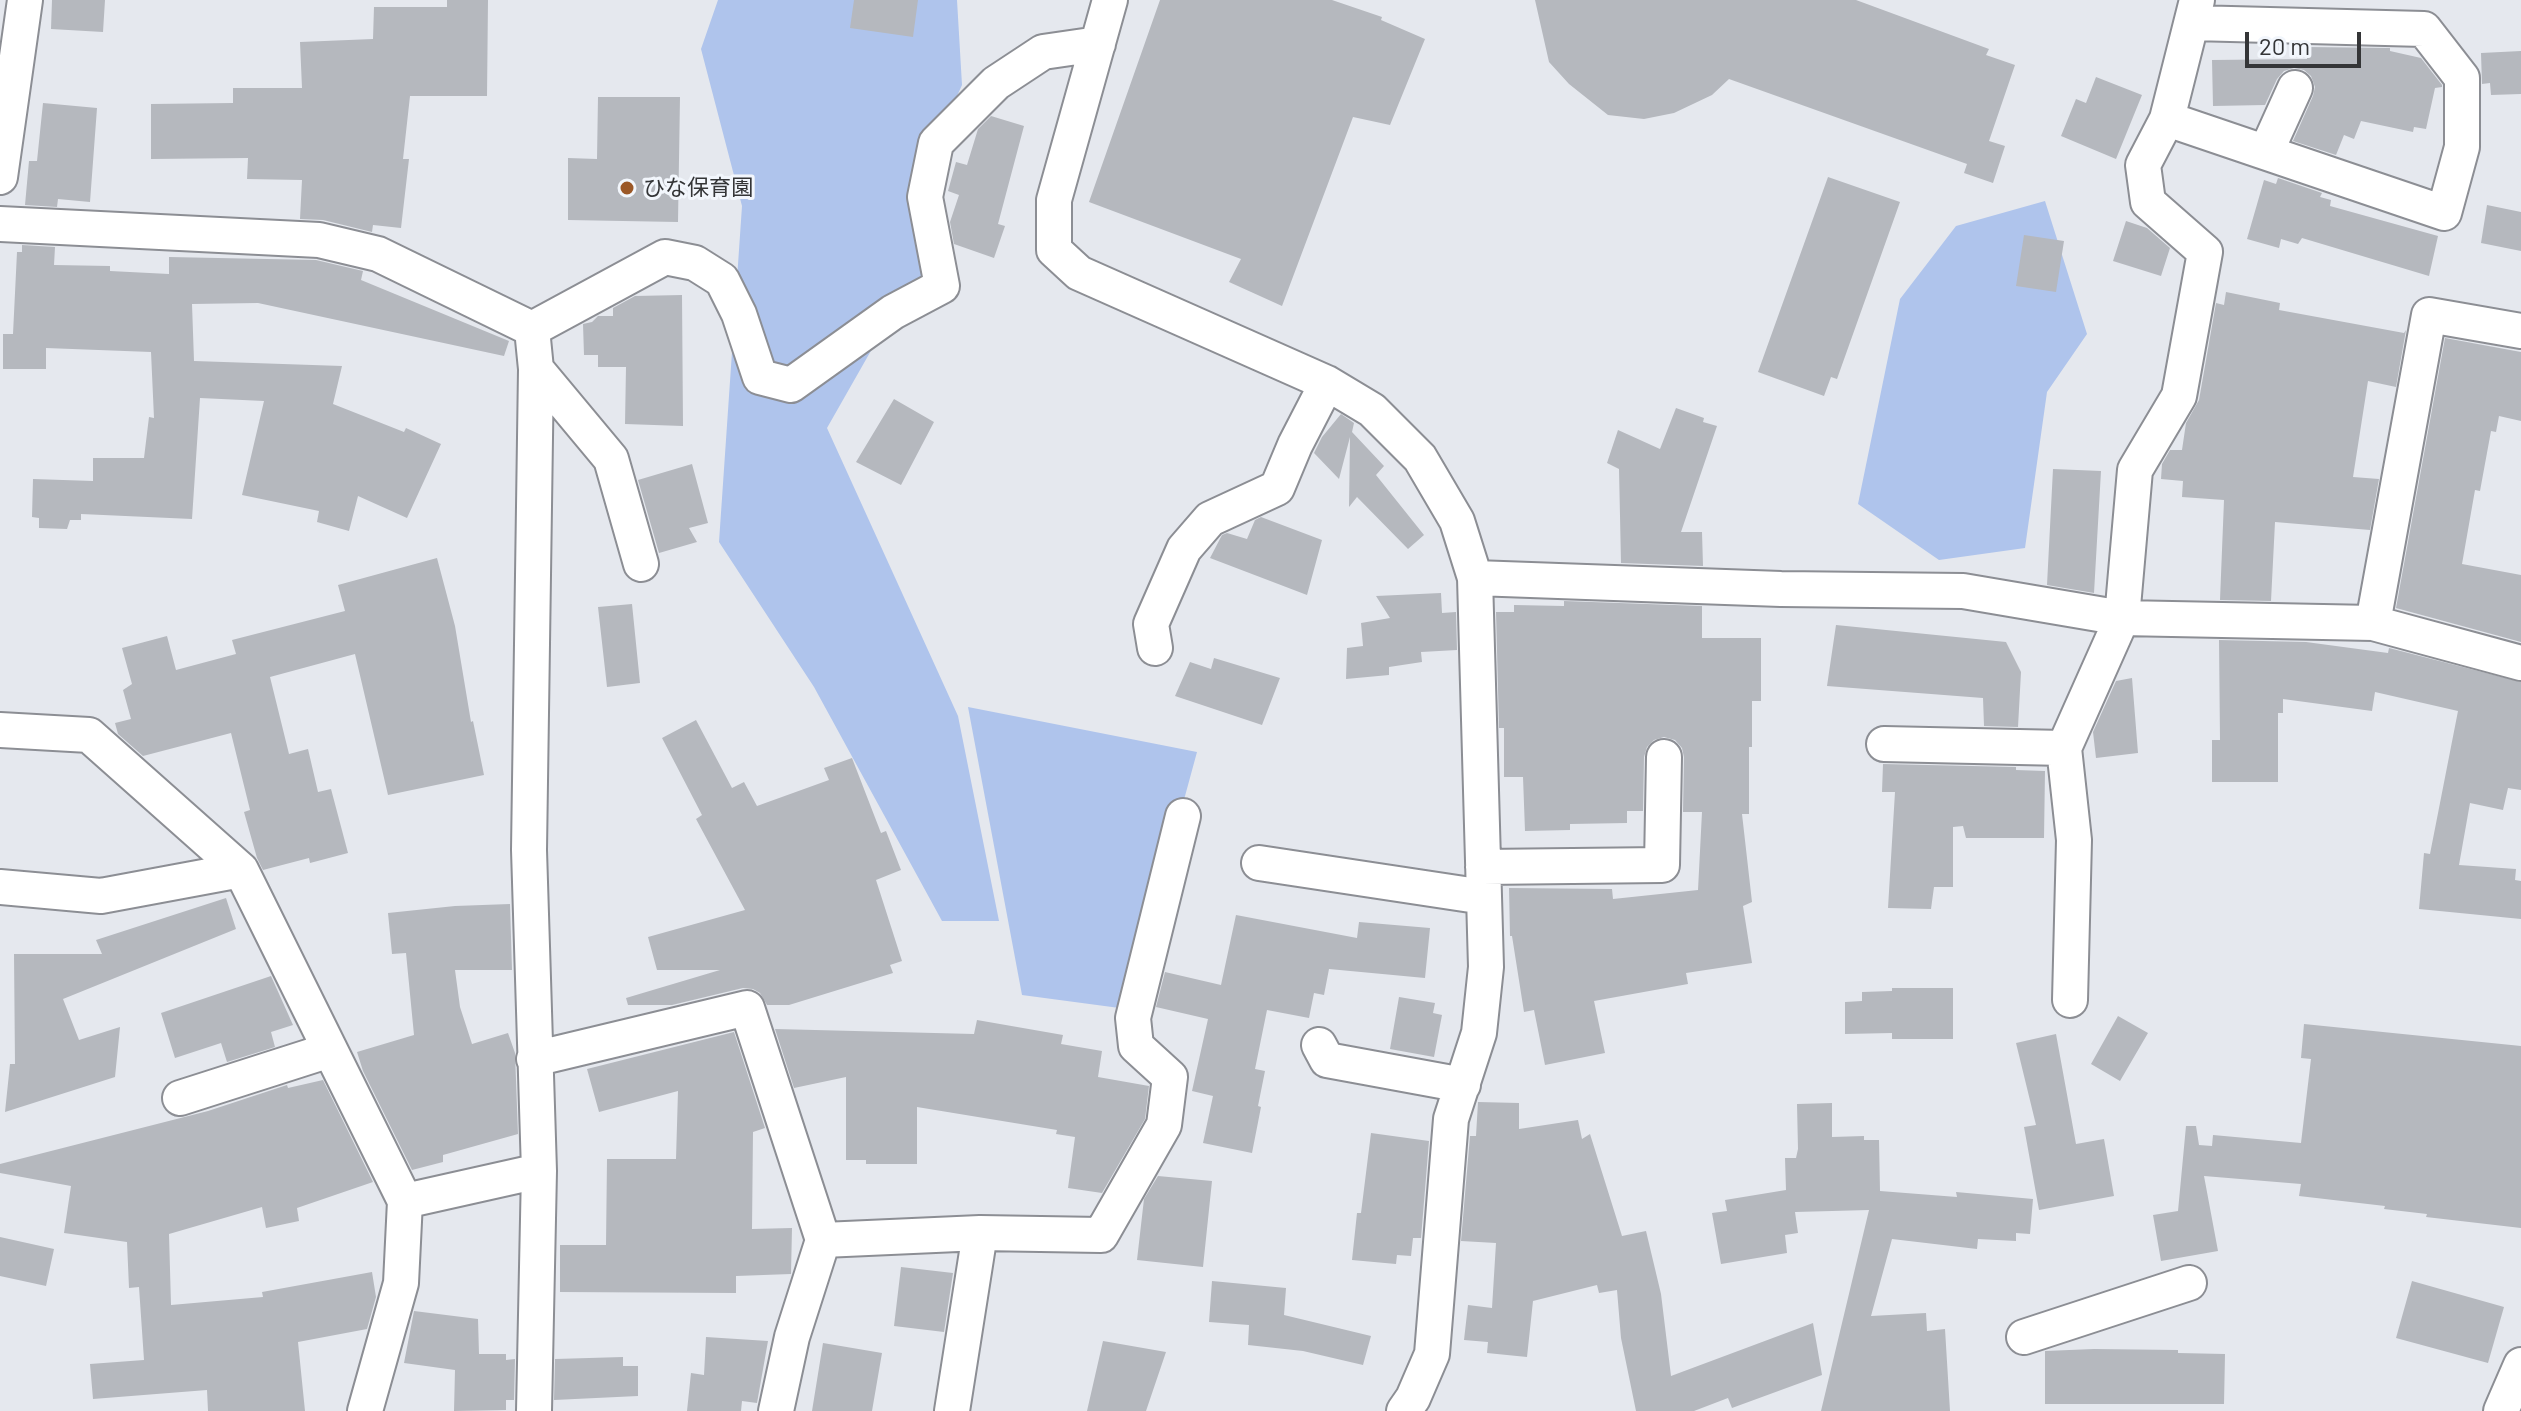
<!DOCTYPE html>
<html>
<head>
<meta charset="utf-8">
<style>
  body { margin:0 }
  #map { position:relative; width:2521px; height:1411px; overflow:hidden; background:#e5e8ee; font-family:Barlow,sans-serif }
  canvas { display:block }
  .scale { position:absolute; left:2245px; top:32px; width:116px; height:36px; box-sizing:border-box; border:4px solid #343537; border-top:0; padding-left:10px; font-size:24px; line-height:28px; white-space:nowrap; color:#343537; -webkit-text-stroke:6px #f2f6fc; paint-order:stroke }
</style>
</head>
<body>
<div id="map">
<canvas width="2521" height="1411"></canvas>
<div class="scale">20 m</div>
</div>
<script>
const g = document.querySelector('canvas').getContext('2d');
g.lineJoin = 'round';
function paint(path, color) {
  g.fillStyle = color;
  g.fill(path, 'evenodd');
}
function poly(rows) {
  const path = new Path2D();
  for (const r of rows) {
    path.moveTo(r[0], r[1]);
    for (let i = 2; i < r.length; i += 2) path.lineTo(r[i], r[i + 1]);
  }
  return path;
}
function trace(path, color, width, dash) {
  g.strokeStyle = color;
  g.lineWidth = width;
  g.lineCap = dash ? 'butt' : 'round';
  g.setLineDash(dash || []);
  g.stroke(path);
}
function write(font, color, halo, rows, align = 'center') {
  g.font = font + ' Barlow,"Noto Sans JP",sans-serif';
  g.lineWidth = 6;
  g.setLineDash([]);
  g.textBaseline = 'middle';
  g.strokeStyle = halo;
  g.fillStyle = color;
  for (const [text, x, y, turn = 0] of rows) {
    g.save();
    g.translate(x, y);
    g.rotate((+turn || 0) * Math.PI / 180);
    g.textAlign = isNaN(turn) ? turn : align;
    if (halo) g.strokeText(text, 0, 0);
    g.fillText(text, 0, 0);
    g.restore();
  }
}
paint(poly([
  [718,0,957,0,962,85,942,129,942,286,893,312,827,428,958,716,999,921,942,921,814,687,719,542,742,206,701,49],
  [2045,201,2087,334,2047,392,2025,548,1939,560,1858,504,1900,299,1956,226],
  [968,707,1197,752,1127,1009,1022,995]
]), '#afc4ec');
paint(poly([
  [52,0,105,0,103,32,51,29],
  [447,0,488,0,487,96,410,96,403,159,409,159,401,228,373,225,372,232,323,220,300,219,302,180,247,179,248,158,151,159,151,104,233,103,233,88,302,88,300,42,373,39,374,7,447,7],
  [854,0,918,0,913,37,850,28],
  [1160,0,1332,0,1382,17,1381,20,1425,39,1390,125,1353,117,1282,306,1229,282,1241,259,1089,202],
  [1535,0,1856,0,1989,49,1986,55,2015,65,1989,141,2005,146,1993,183,1964,173,1967,164,1729,79,1712,95,1674,113,1644,119,1608,115,1569,84,1549,62],
  [2307,47,2390,48,2390,51,2421,58,2442,85,2442,87,2435,88,2426,129,2414,127,2413,132,2361,121,2354,139,2344,135,2336,155,2293,141,2313,96,2315,87,2311,76,2304,70,2294,68,2284,71,2277,79,2265,105,2213,106,2212,60,2307,59],
  [2521,51,2521,94,2491,95,2490,83,2482,84,2481,53],
  [2096,77,2142,95,2116,159,2061,136,2076,99,2086,103],
  [598,97,680,97,678,222,568,220,568,158,597,159],
  [43,103,97,108,90,202,58,199,57,207,25,205,29,161,37,161],
  [991,116,1024,126,998,224,1005,226,994,258,954,244,950,222,959,195,948,191,956,162,967,165,978,129],
  [1828,177,1900,202,1837,379,1831,377,1824,396,1758,372],
  [2278,178,2322,193,2320,197,2331,200,2330,206,2438,236,2429,276,2302,238,2298,244,2281,239,2279,248,2247,239,2264,180,2276,184],
  [2487,205,2521,212,2521,251,2481,243],
  [2126,221,2147,228,2170,248,2161,276,2113,261],
  [2024,235,2064,241,2056,292,2016,286],
  [22,245,55,247,54,265,110,266,110,271,169,274,169,257,316,260,363,271,361,280,509,341,504,356,258,303,192,304,194,361,342,366,333,404,404,432,406,428,441,444,407,518,358,496,349,531,317,522,319,511,242,495,264,401,200,398,192,519,81,514,81,520,70,520,67,529,39,528,39,518,32,517,33,479,93,481,93,458,144,458,149,417,154,418,151,352,46,348,46,369,3,369,3,334,13,334,17,252,22,252],
  [2226,292,2280,303,2279,310,2404,333,2406,330,2396,387,2368,381,2353,477,2379,479,2370,530,2275,522,2271,601,2220,600,2224,500,2182,497,2183,481,2161,479,2162,464,2170,450,2182,450,2186,423,2199,400,2216,303,2224,305],
  [682,295,683,426,625,424,626,367,598,367,598,355,584,355,583,324,592,322,598,316,613,316,613,308,635,296],
  [2445,338,2521,352,2521,421,2499,416,2496,432,2491,431,2480,491,2475,490,2462,564,2521,575,2521,642,2396,608],
  [894,399,934,422,901,485,856,462],
  [1676,408,1704,418,1703,422,1717,426,1681,532,1702,532,1703,566,1621,563,1619,469,1607,463,1618,430,1660,449],
  [1341,414,1354,423,1352,432,1384,466,1376,475,1424,535,1408,549,1357,497,1349,507,1350,437,1339,479,1314,453,1322,437],
  [692,464,708,523,689,528,697,542,659,553,638,480],
  [2053,469,2101,471,2094,593,2047,585],
  [1261,517,1322,540,1307,595,1210,558,1222,535,1227,533,1247,539,1255,520],
  [437,558,455,626,471,722,473,721,484,775,388,795,355,654,270,677,289,754,308,749,318,792,331,789,348,853,310,863,309,858,263,870,257,858,244,812,250,810,231,733,143,756,118,734,115,723,131,719,123,690,132,684,122,648,167,636,176,670,236,654,232,640,345,611,338,585],
  [1441,593,1442,613,1456,612,1457,650,1421,652,1422,662,1389,667,1389,675,1346,679,1347,648,1363,646,1361,623,1390,618,1376,596],
  [1564,601,1702,606,1702,638,1761,638,1761,701,1752,701,1752,747,1749,747,1749,814,1742,814,1752,902,1743,906,1752,963,1686,973,1688,984,1594,1001,1605,1053,1545,1065,1534,1010,1524,1012,1512,936,1510,936,1509,888,1612,889,1613,899,1698,890,1702,812,1683,812,1684,757,1682,748,1675,740,1664,737,1654,740,1647,747,1644,757,1643,811,1627,811,1627,823,1570,824,1570,830,1525,831,1523,777,1504,777,1504,728,1499,728,1496,612,1514,612,1514,605,1564,606],
  [632,604,640,683,607,687,598,607],
  [1836,625,2006,642,2021,672,2018,727,1984,726,1983,698,1827,686],
  [2219,640,2306,642,2388,653,2389,648,2521,682,2521,790,2508,788,2503,810,2470,803,2459,865,2516,869,2515,880,2521,881,2521,919,2419,909,2424,853,2430,854,2458,711,2375,692,2372,711,2283,699,2283,713,2278,713,2278,782,2212,782,2212,740,2220,740],
  [1214,658,1280,678,1262,725,1175,696,1190,662,1211,669],
  [2132,678,2138,753,2096,758,2093,732,2116,681],
  [696,720,732,788,744,782,757,806,829,780,824,768,852,758,881,833,886,831,901,870,876,880,902,961,890,965,893,973,789,1005,767,1005,760,993,753,989,743,988,672,1005,628,1005,626,998,720,970,657,970,648,937,745,910,696,819,702,815,662,738],
  [1883,764,2016,767,2016,770,2045,771,2044,838,1966,838,1963,826,1953,827,1953,887,1934,887,1931,909,1888,908,1895,792,1882,792],
  [226,898,236,929,63,999,79,1040,120,1027,115,1077,5,1112,10,1064,15,1064,14,954,102,954,96,940],
  [510,904,512,970,455,970,460,1007,472,1044,508,1033,515,1053,518,1134,443,1155,443,1162,412,1170,363,1071,357,1052,414,1035,406,953,392,954,388,913,455,906],
  [1236,915,1357,938,1359,922,1430,928,1425,978,1329,969,1324,995,1314,993,1309,1018,1267,1010,1255,1069,1265,1071,1258,1106,1261,1107,1252,1153,1203,1143,1213,1096,1192,1091,1208,1019,1156,1007,1165,972,1221,985],
  [271,976,293,1025,271,1032,275,1047,227,1062,221,1043,175,1058,161,1013],
  [1892,988,1953,988,1953,1039,1892,1039,1892,1033,1845,1034,1845,1002,1862,1001,1862,992,1892,991],
  [1399,997,1435,1003,1433,1013,1442,1015,1434,1057,1390,1049],
  [2118,1016,2148,1033,2120,1081,2091,1064],
  [977,1020,1063,1035,1061,1044,1102,1051,1098,1077,1149,1086,1145,1119,1102,1193,1068,1188,1075,1137,1056,1134,1057,1130,917,1107,917,1164,866,1164,866,1160,846,1160,846,1077,794,1088,775,1029,974,1034],
  [2304,1024,2521,1046,2521,1228,2426,1217,2427,1214,2384,1209,2385,1206,2299,1196,2301,1184,2204,1176,2218,1251,2161,1261,2153,1215,2178,1211,2186,1126,2196,1126,2199,1145,2212,1146,2213,1135,2301,1143,2311,1059,2301,1058],
  [734,1032,765,1128,753,1132,752,1229,792,1228,791,1274,736,1276,736,1293,560,1292,560,1245,606,1245,607,1159,676,1159,678,1091,599,1112,587,1069],
  [2056,1034,2076,1144,2104,1139,2114,1196,2039,1210,2024,1127,2036,1125,2016,1043],
  [323,1080,373,1182,297,1208,299,1221,266,1228,262,1207,169,1234,171,1305,263,1297,262,1292,372,1272,376,1297,367,1329,298,1342,305,1411,208,1411,207,1390,93,1399,90,1364,144,1360,139,1287,129,1288,127,1242,64,1233,71,1186,0,1173,0,1164,208,1111,287,1085,288,1088],
  [1478,1102,1519,1103,1519,1129,1578,1120,1582,1139,1590,1134,1622,1236,1646,1231,1661,1294,1671,1376,1813,1323,1822,1375,1732,1408,1728,1398,1694,1411,1636,1411,1621,1338,1617,1290,1599,1293,1597,1285,1533,1301,1527,1357,1487,1353,1488,1342,1464,1340,1468,1305,1492,1308,1496,1243,1461,1241,1470,1136,1476,1136],
  [1832,1103,1832,1137,1864,1136,1864,1140,1879,1140,1880,1191,1957,1197,1956,1192,2033,1199,2030,1234,2016,1233,2016,1241,1978,1239,1977,1249,1892,1239,1871,1316,1926,1313,1927,1331,1945,1329,1950,1411,1821,1411,1869,1210,1795,1212,1798,1233,1785,1235,1787,1253,1721,1264,1712,1213,1727,1211,1725,1200,1786,1190,1785,1158,1796,1158,1798,1149,1797,1104],
  [1371,1133,1429,1141,1421,1238,1413,1238,1411,1256,1397,1255,1396,1264,1352,1260,1357,1213,1361,1213],
  [1158,1176,1212,1181,1203,1267,1137,1260,1144,1199],
  [0,1237,54,1249,46,1286,0,1276],
  [901,1267,953,1273,944,1332,894,1326],
  [1212,1281,1286,1288,1284,1315,1371,1336,1363,1365,1303,1351,1248,1345,1249,1325,1209,1322],
  [2412,1281,2504,1307,2488,1363,2396,1338],
  [414,1311,478,1319,479,1354,506,1354,506,1360,515,1359,514,1400,506,1400,506,1410,454,1411,455,1370,404,1363],
  [706,1337,768,1341,757,1403,742,1401,741,1411,687,1411,691,1373,704,1375],
  [1103,1341,1166,1352,1146,1411,1087,1411],
  [823,1343,882,1353,872,1411,812,1411],
  [2094,1349,2178,1350,2178,1353,2225,1354,2224,1404,2045,1404,2045,1351],
  [623,1357,623,1366,638,1366,638,1396,554,1400,555,1359]
]), '#b5b8be');
const minor = poly([
  [1110,0,1054,200,1054,250,1079,273,1327,383,1372,410,1420,458,1457,521,1475,578,1486,967,1479,1033,1451,1119,1432,1354,1413,1398,1404,1411],
  [2167,119,2444,213,2462,147,2462,78,2424,29,2192,23],
  [2266,152,2295,88],
  [0,177,25,0],
  [0,224,319,240,378,254,532,329,536,369,611,459,641,564],
  [532,329,665,257,695,263,722,280,739,314,760,377,791,385,893,312,942,286,925,197,936,143,996,83,1043,52,1098,44],
  [1475,578,1781,589,1963,591,2122,618,2373,623,2521,663],
  [2373,623,2429,315,2521,331],
  [1155,648,1151,624,1184,549,1210,519,1277,488,1295,445,1327,383],
  [0,730,89,735,241,870,405,1201,539,1171],
  [1884,744,2064,748],
  [1259,863,1484,897],
  [1483,867,1662,865,1664,757],
  [0,887,101,896,241,870],
  [2070,1000,2074,840,2064,748,2122,618,2135,470,2179,396,2205,252,2148,202,2143,165,2167,119,2197,0],
  [1319,1045,1327,1060,1463,1085],
  [534,1059,747,1008,823,1240],
  [180,1098,330,1050],
  [2024,1337,2189,1283],
  [365,1411,401,1283,405,1201],
  [534,1411,539,1171,529,850,536,369],
  [776,1411,792,1337,823,1240,980,1233,1101,1235,1164,1125,1170,1077,1136,1046,1133,1018,1183,816],
  [952,1411,980,1233],
  [2501,1411,2521,1365]
]);
trace(minor, '#8c8e94', 38);
trace(minor, '#fff', 34);
for (const [x, y, r, color] of [
  [627,188,8,"#9b5827"]
]) {
  const dot = new Path2D();
  dot.arc(x, y, r, 0, 2 * Math.PI);
  g.fillStyle = color;
  g.fill(dot);
  trace(dot, '#f2f6fc', 3);
}
write('22px', '#343537', '#f2f6fc', [
  ["ひな保育園",643,188]
], 'left');
</script>
</body>
</html>
